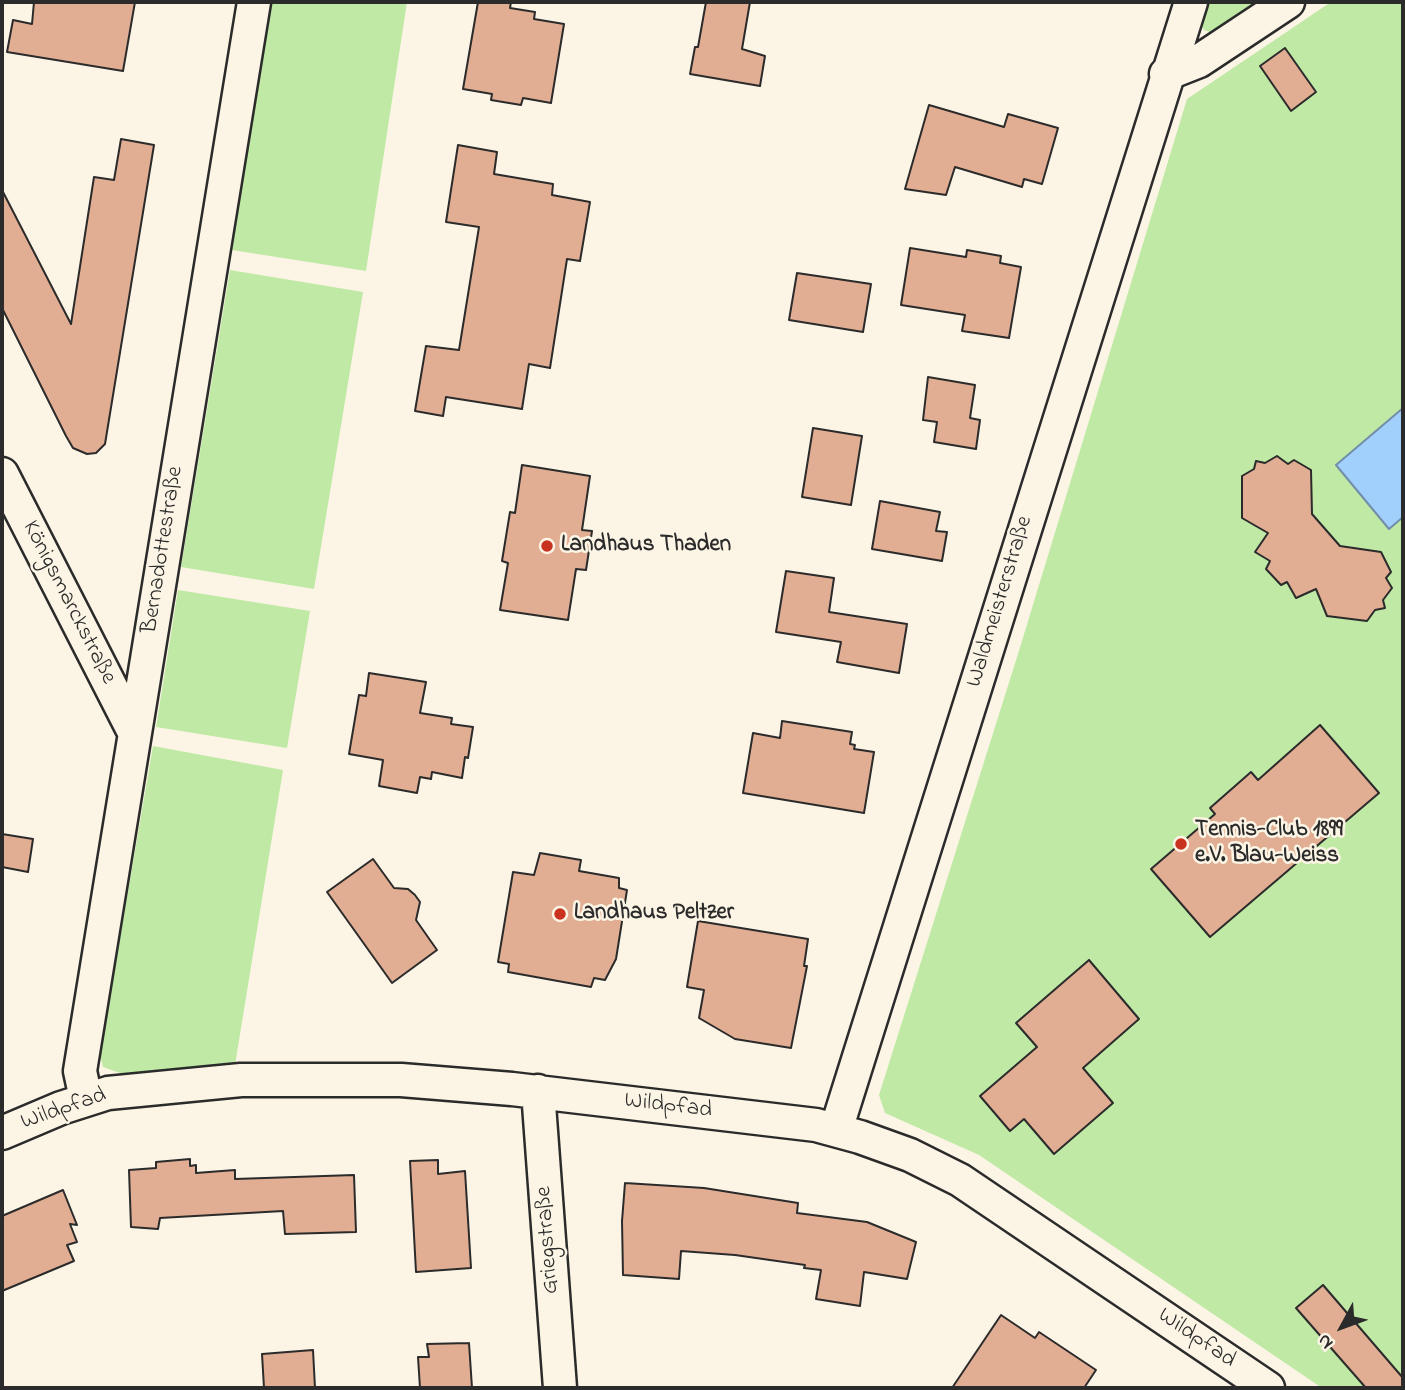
<!DOCTYPE html>
<html>
<head>
<meta charset="utf-8">
<style>
  body { margin:0 }
  #map { position:relative; width:1405px; height:1390px; overflow:hidden; background:#fcf5e5; font-family:"Indie Flower",sans-serif }
  canvas { display:block }
  .frame { position:absolute; inset:0; border:4px solid #2b2b2b; pointer-events:none }
  .north { position:absolute; left:1307px; top:1292px; width:70px; height:70px; -webkit-text-stroke:5px #fcf5e5; paint-order:stroke; rotate:229deg; font-size:19px; font-weight:700; line-height:28px; text-align:center; color:#2b2b2b }
  .north::after { content:''; display:block; margin:auto; width:24px; height:32px; background:#2b2b2b; clip-path:polygon(50% 0,100% 100%,50% 72%,0 100%) }
</style>
</head>
<body>
<div id="map">
<canvas width="1405" height="1390"></canvas>
<div class="frame"></div>
<div class="north">N</div>
</div>
<script>
const g = document.querySelector('canvas').getContext('2d');
g.lineJoin = 'round';
function paint(path, color) {
  g.fillStyle = color;
  g.fill(path, 'evenodd');
}
function poly(rows) {
  const path = new Path2D();
  for (const r of rows) {
    path.moveTo(r[0], r[1]);
    for (let i = 2; i < r.length; i += 2) path.lineTo(r[i], r[i + 1]);
  }
  return path;
}
function trace(path, color, width, dash) {
  g.strokeStyle = color;
  g.lineWidth = width;
  g.lineCap = dash ? 'butt' : 'round';
  g.setLineDash(dash || []);
  g.stroke(path);
}
function write(font, color, halo, rows, align = 'center') {
  g.font = font + ' "Indie Flower",sans-serif';
  g.lineWidth = 5;
  g.setLineDash([]);
  g.textBaseline = 'middle';
  g.strokeStyle = halo;
  g.fillStyle = color;
  for (const [text, x, y, turn = 0] of rows) {
    g.save();
    g.translate(x, y);
    g.rotate((+turn || 0) * Math.PI / 180);
    g.textAlign = isNaN(turn) ? turn : align;
    if (halo) g.strokeText(text, 0, 0);
    g.fillText(text, 0, 0);
    g.restore();
  }
}
paint(poly([
  [271,2,407,2,366,271,232,250],
  [1205,2,1262,2,1216,31,1210,32,1204,30,1200,23],
  [1331,2,1403,2,1403,1388,1322,1388,979,1155,885,1113,879,1095,1018,654,1187,99],
  [230,270,363,292,314,589,181,567],
  [178,590,310,611,287,748,156,727],
  [153,746,283,770,235,1065,123,1074,103,1067,100,1055]
]), '#bfe9a5');
const water = poly([
  [1403,408,1403,517,1389,529,1336,465,1403,408]
]);
paint(water, '#a2d0fd');
trace(water, '#728ea9', 2);
const building = poly([
  [34,2,135,2,123,71,7,52,13,20,32,24,34,2],
  [478,2,511,2,510,8,535,12,534,19,564,24,551,103,523,98,521,105,491,100,492,94,463,89,478,2],
  [706,2,750,2,742,49,765,56,760,86,690,74,695,47,698,47,706,2],
  [1285,48,1316,92,1291,111,1260,66,1285,48],
  [929,105,1004,127,1008,114,1058,128,1042,184,1024,179,1022,187,955,167,946,195,905,189,929,105],
  [121,139,154,145,105,444,96,453,87,454,73,448,66,436,2,308,2,190,71,324,94,177,114,180,121,139],
  [458,145,497,152,494,174,553,184,552,195,590,202,580,261,567,259,550,368,529,364,522,409,446,397,443,416,415,411,426,346,459,350,471,276,479,227,446,222,458,145],
  [910,248,966,257,967,250,1001,256,1000,263,1021,267,1009,338,962,331,965,315,901,305,910,248],
  [797,273,871,284,863,332,789,320,797,273],
  [928,377,975,385,970,418,980,420,976,449,934,442,937,422,923,420,928,377],
  [813,428,862,436,851,505,802,497,813,428],
  [1277,456,1288,464,1294,460,1311,470,1312,514,1340,546,1381,552,1391,572,1386,578,1392,588,1383,600,1385,608,1375,610,1367,621,1327,616,1316,589,1296,598,1287,582,1281,585,1266,569,1270,561,1255,552,1268,533,1242,518,1242,476,1254,469,1256,461,1265,463,1277,456],
  [522,465,590,476,582,530,592,531,586,570,576,569,568,620,500,610,508,563,502,561,510,512,515,513,522,465],
  [880,501,940,512,936,531,947,532,942,561,872,549,880,501],
  [786,571,834,578,829,612,907,624,899,673,837,662,841,642,776,632,786,571],
  [369,673,426,682,420,713,452,718,451,724,473,727,468,758,465,757,462,778,432,772,431,779,420,777,417,793,379,786,383,760,349,754,359,695,366,696,369,673],
  [782,721,852,732,850,744,855,745,854,749,874,752,864,813,743,793,753,733,780,738,782,721],
  [1320,725,1379,793,1210,937,1151,869,1215,814,1210,808,1251,772,1258,780,1320,725],
  [2,834,33,839,28,872,2,867,2,834],
  [540,853,581,860,579,871,619,878,619,888,627,890,616,959,605,980,594,978,591,987,508,972,509,964,498,962,513,872,534,875,540,853],
  [373,859,394,888,408,889,415,895,420,902,416,920,437,950,392,983,327,892,373,859],
  [698,921,808,939,804,966,807,966,791,1048,735,1039,699,1018,704,990,687,987,698,921],
  [1089,960,1139,1019,1083,1068,1113,1103,1054,1154,1024,1119,1010,1131,980,1096,1037,1047,1016,1023,1089,960],
  [190,1159,190,1166,196,1165,196,1173,235,1170,235,1179,354,1175,356,1232,285,1234,283,1211,160,1218,158,1229,131,1227,129,1170,156,1168,156,1162,190,1159],
  [438,1160,438,1174,465,1171,471,1268,416,1272,410,1161,438,1160],
  [625,1183,704,1188,798,1203,797,1213,867,1222,916,1242,907,1279,864,1272,860,1306,816,1299,821,1270,804,1268,805,1265,735,1255,681,1251,679,1279,623,1275,622,1221,625,1183],
  [63,1190,77,1225,70,1224,77,1242,67,1245,74,1261,2,1291,2,1216,63,1190],
  [1323,1285,1403,1378,1403,1388,1366,1388,1296,1308,1323,1285],
  [1001,1315,1035,1338,1039,1332,1096,1370,1084,1388,952,1388,1001,1315],
  [469,1343,472,1388,420,1388,418,1357,429,1357,427,1344,469,1343],
  [313,1350,315,1388,264,1388,262,1354,313,1350]
]);
paint(building, '#e1ae93');
trace(building, '#2b2b2b', 2);
const minor = poly([
  [1166,74,1199,61,1288,2],
  [2,474,134,732],
  [538,1091,560,1388],
  [86,1099,80,1071,254,2],
  [836,1130,1191,2],
  [2,1133,61,1108,108,1093,241,1080,401,1080,512,1089,816,1125,860,1137,910,1155,960,1180,1268,1388]
]);
trace(minor, '#2b2b2b', 37);
trace(minor, '#fcf5e5', 32);
for (const [x, y, r, color] of [
  [547,546,7,"#c8321e"],
  [1181,844,7,"#c8321e"],
  [560,914,7,"#c8321e"]
]) {
  const dot = new Path2D();
  dot.arc(x, y, r, 0, 2 * Math.PI);
  g.fillStyle = color;
  g.fill(dot);
  trace(dot, '#fcf5e5', 2.5);
}
write('bold 23px', '#2b2b2b', '#fcf5e5', [
  ["Landhaus Thaden",561,546],
  ["Tennis-Club 1899",1195,831],
  ["e.V. Blau-Weiss",1195,857],
  ["Landhaus Peltzer",574,914]
], 'left');
write('23px', '#2b2b2b', '#fcf5e5', [
  ["Bernadottestraße",164,550,-81],
  ["Waldmeisterstraße",1001,602,-73],
  ["Königsmarckstraße",68,603,63],
  ["Wildpfad",668,1107,7],
  ["Wildpfad",64,1110,-19],
  ["Griegstraße",549,1240,-94],
  ["Wildpfad",1196,1339,34]
]);
</script>
</body>
</html>
